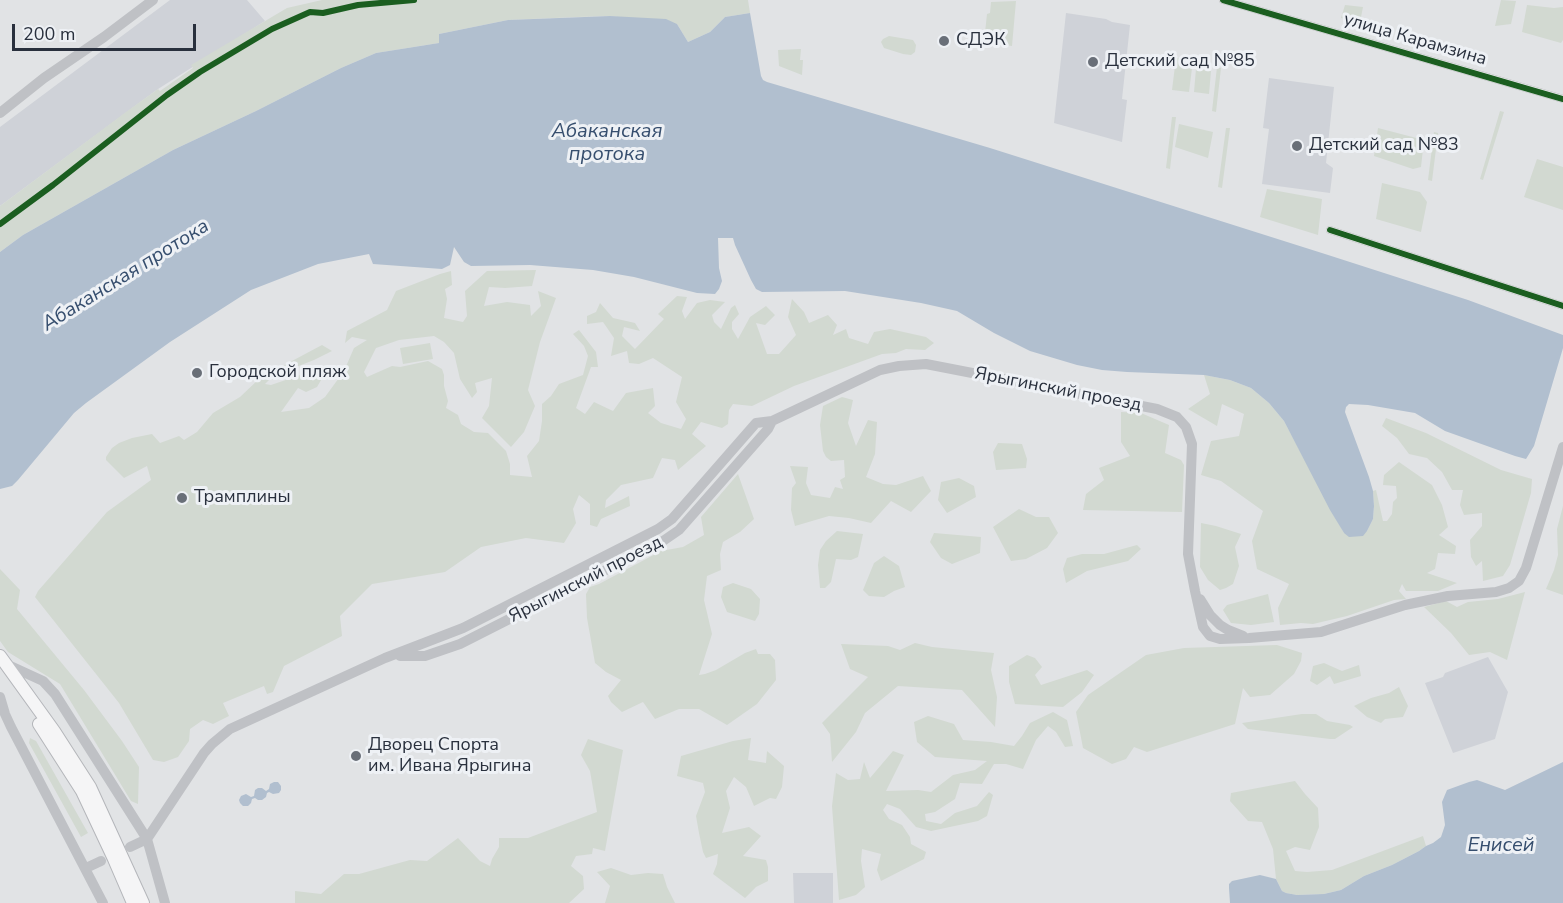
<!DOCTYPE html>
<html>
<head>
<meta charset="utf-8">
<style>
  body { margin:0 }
  #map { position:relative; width:1563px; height:903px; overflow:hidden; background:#e1e3e5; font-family:"Nunito Sans",sans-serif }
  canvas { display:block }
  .scale { position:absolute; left:12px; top:24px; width:184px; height:27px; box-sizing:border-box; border:3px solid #29303d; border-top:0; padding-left:8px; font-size:18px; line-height:21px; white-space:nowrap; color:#29303d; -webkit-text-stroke:4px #eef1f5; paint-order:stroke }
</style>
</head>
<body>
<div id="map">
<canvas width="1563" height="903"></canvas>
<div class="scale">200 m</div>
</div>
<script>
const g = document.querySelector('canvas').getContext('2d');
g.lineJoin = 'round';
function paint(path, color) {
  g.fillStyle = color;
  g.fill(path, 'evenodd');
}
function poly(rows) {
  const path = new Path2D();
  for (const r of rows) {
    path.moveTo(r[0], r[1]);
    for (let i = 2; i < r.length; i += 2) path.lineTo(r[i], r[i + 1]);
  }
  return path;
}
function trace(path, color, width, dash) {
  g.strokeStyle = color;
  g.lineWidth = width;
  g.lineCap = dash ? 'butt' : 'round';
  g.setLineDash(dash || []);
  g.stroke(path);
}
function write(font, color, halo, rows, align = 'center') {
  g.font = font + ' "Nunito Sans",sans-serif';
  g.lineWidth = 6;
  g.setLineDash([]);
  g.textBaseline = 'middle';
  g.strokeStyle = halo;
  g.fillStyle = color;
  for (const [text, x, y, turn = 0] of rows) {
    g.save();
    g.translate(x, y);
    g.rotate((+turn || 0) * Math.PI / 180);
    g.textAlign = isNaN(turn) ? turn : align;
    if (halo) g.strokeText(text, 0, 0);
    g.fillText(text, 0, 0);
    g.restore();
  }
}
paint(poly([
  [170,0,247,0,265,21,158,89,0,206,0,127],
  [1066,13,1106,19,1112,22,1130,25,1122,99,1127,100,1122,142,1054,123],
  [1269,78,1334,87,1326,163,1333,168,1330,193,1262,184,1269,129,1263,128],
  [1488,657,1508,692,1495,739,1453,753,1425,683,1443,677,1445,673],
  [793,873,833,873,833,903,794,903]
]), '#cfd2d8');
paint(poly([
  [322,0,748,0,750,13,725,17,710,32,688,42,677,24,610,16,577,17,508,20,439,34,439,43,376,53,341,68,256,111,173,150,23,235,0,252,0,206,126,112,158,89,160,91,193,68,191,65,287,8],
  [1501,0,1516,1,1511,24,1495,26],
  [1016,1,1012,46,984,42,987,14,990,13,991,2],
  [1345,5,1363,7,1361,17,1368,21,1367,25,1341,18],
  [1527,5,1554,8,1563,7,1563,40,1561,43,1522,32],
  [889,36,913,40,916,45,915,52,911,55,903,54,884,48,881,42,883,39],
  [801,49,800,60,803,60,802,75,779,66,778,50],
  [1176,58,1193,60,1189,92,1172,90],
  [1217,67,1221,68,1216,112,1212,111],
  [1196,69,1211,71,1209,94,1194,92],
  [1500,111,1504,112,1483,180,1480,179],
  [1172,117,1176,117,1170,169,1166,168],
  [1179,124,1213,132,1208,158,1175,147],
  [1226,128,1230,128,1222,188,1218,187],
  [1378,128,1424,140,1421,167,1413,169,1374,156],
  [1434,132,1438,133,1432,181,1428,180],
  [1537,159,1563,167,1563,210,1524,197],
  [1382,183,1420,192,1427,202,1421,232,1376,219],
  [1267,189,1322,199,1318,235,1260,217],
  [536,270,532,286,505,288,489,287,484,306,507,302,530,305,531,316,541,306,538,291,556,298,540,342,528,390,535,406,524,432,511,447,482,418,489,406,492,378,475,383,477,392,472,398,460,379,454,353,444,342,434,336,399,340,376,348,364,372,367,377,392,366,400,367,428,361,442,369,444,375,444,386,448,401,446,408,458,415,461,424,474,432,488,433,506,451,510,464,510,475,532,477,527,456,539,441,542,421,542,404,551,396,559,384,583,375,588,356,584,346,573,334,579,330,596,352,598,367,591,367,576,408,585,414,594,402,613,411,626,393,653,388,655,406,648,413,661,423,681,429,686,419,676,402,682,377,653,358,639,364,629,363,627,351,611,356,614,338,603,322,587,324,587,316,596,312,600,303,613,318,635,323,640,331,624,327,622,336,635,349,664,319,658,314,677,296,687,297,682,311,685,319,697,303,710,300,725,302,712,315,714,322,721,329,731,308,735,305,739,314,732,322,732,329,738,339,750,317,766,306,775,315,765,325,756,323,767,354,779,354,796,335,788,317,792,299,804,312,809,323,828,315,837,325,833,335,846,329,849,338,868,344,874,332,890,329,926,337,934,343,925,350,906,349,896,353,882,354,794,386,752,406,733,404,729,410,728,424,722,428,701,422,692,434,706,446,678,470,675,460,662,458,653,478,621,485,606,500,605,508,629,496,630,506,601,519,597,527,590,525,590,504,579,495,573,509,576,523,564,543,526,538,481,547,445,572,372,584,340,616,342,636,284,666,273,692,267,694,264,686,223,703,229,716,213,724,203,720,190,729,189,741,178,757,164,762,153,760,119,703,35,597,38,591,107,512,151,480,147,466,124,478,106,460,106,457,112,448,119,443,132,438,152,434,160,443,179,436,184,440,197,432,213,413,240,397,260,378,322,345,332,351,314,360,273,376,265,384,271,385,318,369,324,375,317,387,306,392,298,388,281,412,309,408,325,397,344,371,354,348,367,340,352,337,345,343,347,331,387,310,396,291,440,274,451,271,452,285,445,289,447,299,444,318,463,322,467,316,465,291,487,271],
  [430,343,433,359,403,364,400,348],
  [1204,375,1230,380,1251,388,1269,403,1284,421,1344,533,1367,531,1373,519,1374,506,1373,491,1376,490,1383,521,1387,521,1392,514,1393,502,1397,498,1396,486,1383,485,1384,475,1399,462,1432,485,1442,505,1448,527,1439,535,1456,546,1455,554,1438,553,1435,569,1427,573,1457,583,1438,591,1406,591,1402,584,1399,591,1406,599,1394,600,1347,616,1313,624,1301,623,1280,625,1278,608,1289,584,1257,569,1252,541,1263,511,1221,481,1201,475,1211,441,1239,436,1244,414,1222,404,1217,426,1188,409,1210,394],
  [842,397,853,400,848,423,856,446,868,420,877,422,875,454,866,477,883,484,896,485,923,476,931,491,911,512,891,501,871,523,849,518,829,516,795,526,791,510,792,488,796,483,790,466,808,467,806,483,811,495,830,498,835,487,843,489,840,480,845,477,844,460,831,461,826,457,823,451,820,425,823,406],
  [1121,412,1141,413,1169,425,1165,453,1181,460,1184,465,1182,512,1083,510,1086,494,1104,480,1099,468,1130,456,1121,442],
  [1386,418,1426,433,1501,470,1532,479,1531,493,1510,565,1503,576,1483,581,1482,561,1476,566,1471,557,1470,540,1482,526,1482,513,1464,515,1460,505,1463,490,1452,490,1442,472,1427,458,1409,454,1397,438,1382,426],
  [998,443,1022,444,1027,459,1026,468,996,470,993,452],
  [738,474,754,519,740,532,723,542,720,554,721,570,707,576,704,600,712,634,699,675,705,674,716,670,745,653,756,649,758,654,770,654,775,660,776,680,757,704,727,725,699,709,679,709,655,719,643,702,622,712,611,702,608,696,621,680,606,672,595,663,587,618,586,594,590,587,599,584,661,551,683,547,704,535,701,517],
  [959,478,974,486,976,497,947,513,938,500,941,482],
  [1563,506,1563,595,1546,589,1554,570,1558,555,1557,529],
  [1019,509,1036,517,1049,517,1058,533,1047,548,1026,559,1011,561,993,527],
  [1201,523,1216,526,1241,534,1235,547,1239,566,1233,584,1226,588,1220,590,1208,580,1200,567],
  [837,531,863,534,858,557,851,560,836,559,831,582,825,588,820,588,818,565,820,550,826,541],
  [934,533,981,537,980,553,952,564,941,558,930,542],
  [1137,545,1141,549,1128,561,1087,571,1066,583,1063,569,1067,558,1082,554,1104,554],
  [884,556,899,566,905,587,894,591,884,597,869,596,863,590,874,563],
  [0,569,20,590,17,609,84,690,122,741,139,767,138,804,131,801,60,684,8,652,0,641],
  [733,583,751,589,760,599,759,614,755,621,727,612,721,597,723,587],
  [1525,592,1507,660,1490,652,1469,655,1451,633,1424,607,1446,601,1457,607,1468,602,1498,599],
  [1268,594,1274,622,1251,625,1231,623,1223,610,1227,605],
  [915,643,932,647,994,653,991,670,997,697,995,727,962,690,898,686,865,713,856,732,832,762,830,734,822,723,868,677,850,669,841,644,888,646,900,650],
  [1277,645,1302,653,1301,661,1294,674,1270,695,1250,697,1243,688,1235,724,1147,752,1134,747,1126,759,1112,764,1083,748,1076,712,1088,695,1146,655,1184,648],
  [1027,655,1035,658,1042,667,1035,675,1041,685,1087,670,1094,675,1082,692,1063,707,1015,704,1009,682,1009,666],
  [1324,663,1342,671,1359,665,1361,676,1334,684,1330,676,1317,685,1310,681,1313,666],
  [1399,687,1408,706,1403,717,1385,719,1381,723,1367,717,1354,706,1371,698,1389,693],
  [1053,712,1067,720,1073,746,1065,747,1056,732,1048,726,1036,740,1023,769,1006,764,994,764,982,784,960,783,955,799,935,812,925,814,926,821,941,824,955,813,977,806,989,792,993,795,987,816,978,821,931,831,916,827,900,809,887,804,883,810,889,819,902,825,910,837,911,844,926,852,924,859,881,881,877,870,881,854,862,849,861,861,865,887,856,895,839,900,832,806,836,773,848,780,860,779,864,762,870,778,893,751,904,755,886,791,918,790,931,792,953,775,975,770,987,761,935,757,917,742,914,722,928,716,954,724,963,740,991,742,1014,746,1022,736,1030,723],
  [1302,714,1316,714,1327,721,1350,725,1353,727,1335,739,1330,739,1248,729,1242,723],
  [30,738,36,741,88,833,81,837,29,743],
  [751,738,748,760,766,763,767,751,784,766,782,787,776,799,770,798,754,806,746,787,734,777,726,791,730,808,722,833,749,827,761,836,743,856,766,860,768,867,768,881,756,887,745,898,713,874,717,864,718,854,706,858,703,852,699,833,696,816,705,792,703,783,677,776,681,756,733,741],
  [588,739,623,750,605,851,593,848,592,854,576,856,571,866,583,876,584,889,569,903,295,903,295,891,321,894,344,874,359,874,410,860,427,861,458,838,480,861,490,866,492,859,499,847,499,838,528,838,597,812,590,771,581,755],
  [1295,781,1305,794,1318,808,1319,827,1310,850,1295,847,1286,851,1295,871,1307,872,1332,870,1423,836,1426,846,1419,851,1392,865,1364,876,1341,890,1324,894,1297,895,1286,893,1282,891,1276,879,1273,849,1262,822,1248,821,1230,801,1231,793],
  [611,868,631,875,648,873,663,874,667,887,675,903,605,903,610,886,597,872]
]), '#d2d9d1');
paint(poly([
  [750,13,761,76,763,80,767,82,990,148,1325,254,1468,300,1563,335,1563,348,1534,446,1526,459,1515,456,1445,431,1415,413,1368,405,1349,404,1346,407,1345,412,1369,477,1373,491,1374,506,1373,519,1367,531,1363,536,1349,537,1344,533,1330,510,1284,421,1269,403,1251,388,1230,380,1204,375,1127,372,1102,370,1077,365,1030,351,994,333,957,311,921,303,845,291,762,292,756,289,751,280,735,245,733,238,718,238,719,268,722,281,719,289,715,294,697,293,634,277,593,270,530,265,471,266,464,262,454,247,450,265,442,269,373,264,369,254,318,264,251,290,170,342,86,403,74,413,18,480,12,486,0,489,0,252,23,235,173,150,256,111,341,68,376,53,439,43,439,34,508,20,610,16,666,19,677,24,688,42,710,32,725,17],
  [1563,762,1563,903,1230,903,1229,888,1229,884,1232,881,1260,875,1276,879,1282,891,1286,893,1297,895,1324,894,1341,890,1364,876,1392,865,1419,851,1426,846,1433,843,1441,837,1445,825,1442,802,1447,790,1469,782,1477,780,1505,790],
  [274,782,278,782,281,786,281,790,279,793,273,794,269,792,267,793,266,797,262,800,258,800,255,798,252,799,251,803,248,806,243,806,240,803,239,800,241,796,246,794,251,797,254,796,255,790,258,788,262,788,266,791,269,789,270,784]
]), '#b1bfcf');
const street = poly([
  [1223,0,1563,99],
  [1330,230,1563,306]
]);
const highway = poly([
  [0,656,54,731,90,787,143,903],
  [39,724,82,791,114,859,133,903]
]);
trace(street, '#bfc1c3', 8);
trace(highway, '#b4b6ba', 14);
trace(street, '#f0f1f2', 7);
trace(poly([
  [0,113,44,78,104,37,153,0],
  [1200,599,1210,615,1220,625,1228,630,1243,636],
  [400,656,425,656,460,644,663,541,679,530,768,429,772,421],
  [6,664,43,681,55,694,147,839,165,903],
  [0,697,5,714,11,727,103,903],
  [130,847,147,839,204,753,212,744,230,729,385,658,463,628,658,529,672,519,756,423,772,421,880,370,899,366,926,364,1157,409,1177,417,1186,427,1192,444,1188,554,1195,591,1203,627,1210,636,1220,639,1249,638,1321,632,1405,605,1448,596,1496,592,1509,588,1519,581,1526,568,1563,447],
  [86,868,101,861]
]), '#bfc1c5', 10);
trace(highway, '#f5f5f6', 12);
trace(poly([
  [1223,0,1563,99],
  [0,224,53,185,167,95,200,72,272,29,310,12,323,13,358,5,414,0],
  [1330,230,1563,306]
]), '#1b5e20', 6);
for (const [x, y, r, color] of [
  [944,41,6,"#696f78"],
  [1093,62,6,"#696f78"],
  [1297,146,6,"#696f78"],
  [197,373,6,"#696f78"],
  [182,498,6,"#696f78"],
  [356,756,6,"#696f78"]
]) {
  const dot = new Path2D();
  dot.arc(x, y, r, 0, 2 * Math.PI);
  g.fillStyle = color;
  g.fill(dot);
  trace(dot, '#eef1f5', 2);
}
write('18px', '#29303d', '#eef1f5', [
  ["улица Карамзина",1415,40,16],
  ["Ярыгинский проезд",1058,390,11],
  ["Ярыгинский проезд",586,580,-27]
]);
write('18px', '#29303d', '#eef1f5', [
  ["СДЭК",956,41],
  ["Детский сад №85",1105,62],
  ["Детский сад №83",1309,146],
  ["Городской пляж",209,373],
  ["Трамплины",194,498],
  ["Дворец Спорта",368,746],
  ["им. Ивана Ярыгина",368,767]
], 'left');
write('italic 20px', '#364e6e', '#eef1f5', [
  ["Абаканская",607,132],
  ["протока",607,155],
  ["Абаканская протока",126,276,-32],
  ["Енисей",1501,846]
]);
</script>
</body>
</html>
